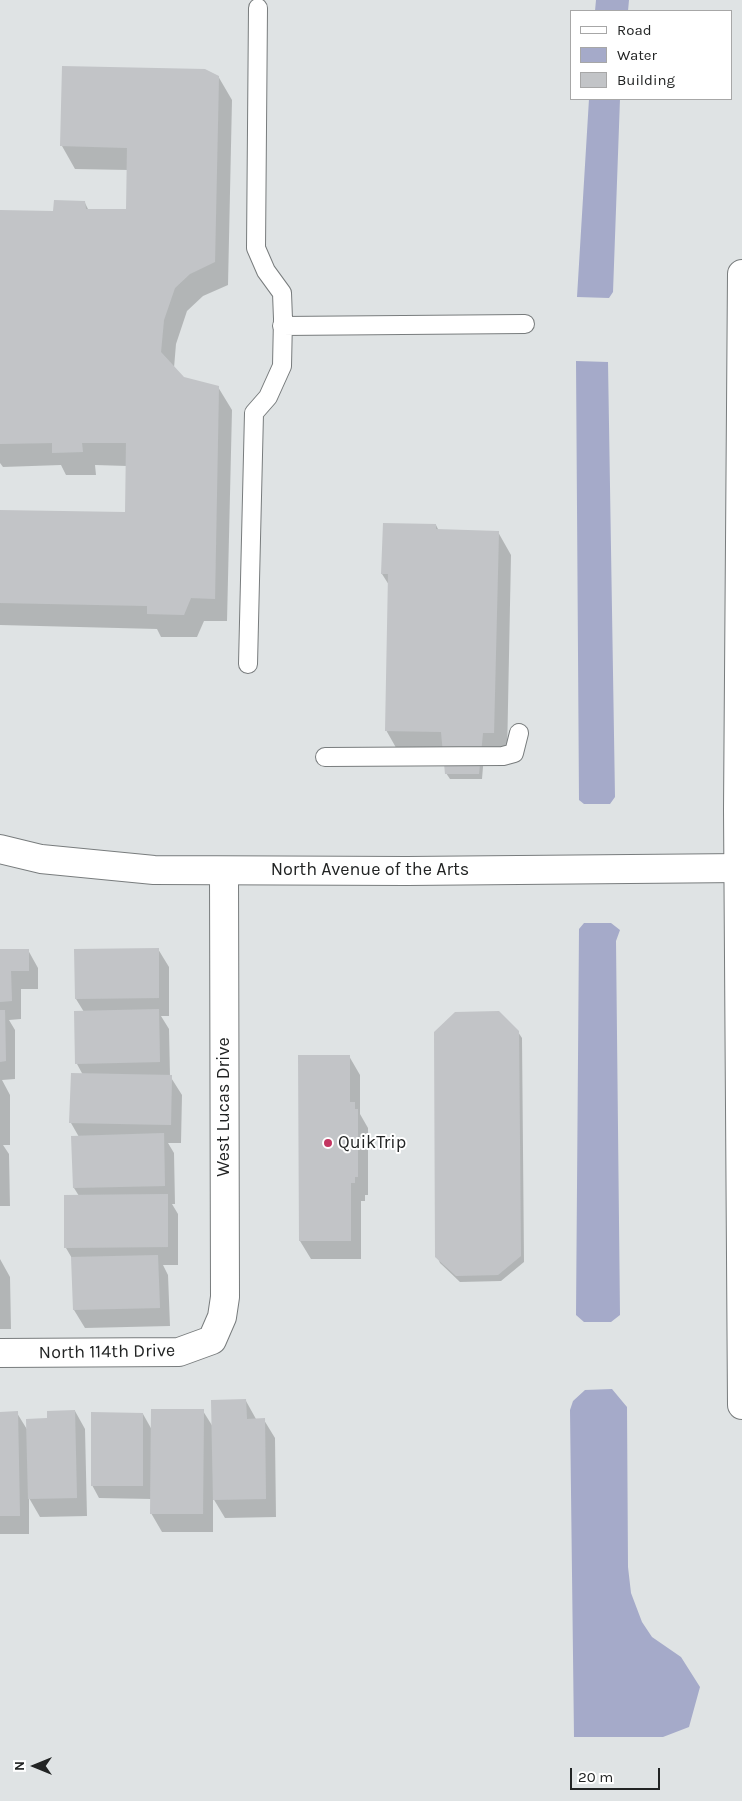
<!DOCTYPE html>
<html>
<head>
<meta charset="utf-8">
<style>
  body { margin:0 }
  #map { position:relative; width:742px; height:1801px; overflow:hidden; background:#dfe3e4; font-family:Karla,sans-serif }
  canvas { display:block }
  .legend { position:absolute; left:570px; top:10px; width:162px; height:90px; box-sizing:border-box; background:#fff; border:1px solid #a7a7a7; margin:0; padding:6px 9px; list-style:none; font-size:15px; color:#222424 }
  .legend li { display:flex; align-items:center; gap:10px; height:25px }
  .legend b { width:25px; border:1px solid #a7a7a7 }
  .north { position:absolute; left:10px; top:1741px; width:50px; height:50px; -webkit-text-stroke:4px #fff; paint-order:stroke; rotate:270deg; font-size:14px; font-weight:700; line-height:20px; text-align:center; color:#222424 }
  .north::after { content:''; display:block; margin:auto; width:18px; height:22px; background:#222424; clip-path:polygon(50% 0,100% 100%,50% 72%,0 100%) }
  .scale { position:absolute; left:570px; top:1768px; width:90px; height:22px; box-sizing:border-box; border:2px solid #222424; border-top:0; padding-left:6px; font-size:15px; line-height:18px; white-space:nowrap; color:#222424; -webkit-text-stroke:4px #fff; paint-order:stroke }
</style>
</head>
<body>
<div id="map">
<canvas width="742" height="1801"></canvas>
<ul class="legend">
<li><b style="height:6px;background:#fff"></b>Road</li>
<li><b style="height:14px;background:#a5aac9"></b>Water</li>
<li><b style="height:14px;background:#c2c4c7"></b>Building</li>
</ul>
<div class="north">N</div>
<div class="scale">20 m</div>
</div>
<script>
const g = document.querySelector('canvas').getContext('2d');
g.lineJoin = 'round';
function paint(path, color) {
  g.fillStyle = color;
  g.fill(path, 'evenodd');
}
function poly(rows) {
  const path = new Path2D();
  for (const r of rows) {
    path.moveTo(r[0], r[1]);
    for (let i = 2; i < r.length; i += 2) path.lineTo(r[i], r[i + 1]);
  }
  return path;
}
function trace(path, color, width, dash) {
  g.strokeStyle = color;
  g.lineWidth = width;
  g.lineCap = dash ? 'butt' : 'round';
  g.setLineDash(dash || []);
  g.stroke(path);
}
function write(font, color, halo, rows, align = 'center') {
  g.font = font + ' Karla,sans-serif';
  g.lineWidth = 4;
  g.setLineDash([]);
  g.textBaseline = 'middle';
  g.strokeStyle = halo;
  g.fillStyle = color;
  for (const [text, x, y, turn = 0] of rows) {
    g.save();
    g.translate(x, y);
    g.rotate((+turn || 0) * Math.PI / 180);
    g.textAlign = isNaN(turn) ? turn : align;
    if (halo) g.strokeText(text, 0, 0);
    g.fillText(text, 0, 0);
    g.restore();
  }
}
paint(poly([
  [596,0,629,0,628,11,595,11],
  [589,99,620,99,613,292,609,298,577,297],
  [576,361,608,362,615,797,610,804,584,804,579,800],
  [584,923,611,923,620,930,616,941,620,1315,611,1322,584,1322,576,1315,579,929],
  [612,1389,627,1407,628,1567,631,1593,642,1622,652,1637,681,1657,700,1687,689,1727,663,1737,574,1737,570,1410,573,1401,585,1390]
]), '#a5aac9');
paint(poly([
  [64,67,218,76,232,100,228,285,203,296,187,311,176,344,174,368,183,378,218,387,232,410,227,621,204,621,197,637,161,637,157,629,0,625,0,511,126,513,127,466,95,465,96,475,66,475,61,465,3,467,0,463,0,211,54,213,85,203,89,211,128,210,128,170,75,169,62,146],
  [436,525,439,531,498,532,511,555,507,756,484,755,482,779,450,779,446,773,444,754,399,753,386,730,389,585,382,574],
  [158,949,169,967,169,1016,161,1016,169,1029,170,1076,182,1095,181,1143,168,1143,174,1153,175,1204,172,1204,178,1214,178,1265,163,1265,168,1275,170,1326,85,1328,74,1310,73,1260,66,1248,79,1196,74,1188,79,1137,71,1123,83,1075,77,1064,84,1012,76,999],
  [0,950,28,950,38,968,38,989,21,989,21,1019,9,1020,15,1030,15,1079,2,1080,10,1095,10,1145,3,1145,9,1154,10,1206,0,1206],
  [518,1032,522,1038,524,1262,501,1281,460,1282,440,1263,437,1256],
  [349,1056,360,1075,360,1114,368,1128,368,1195,365,1195,365,1201,361,1201,361,1259,311,1259,300,1241],
  [0,1259,10,1277,11,1329,0,1329],
  [246,1401,256,1419,264,1420,275,1438,276,1517,225,1518,213,1498,213,1532,162,1532,151,1513,151,1499,99,1498,92,1485,143,1414,152,1430,203,1411,213,1427],
  [75,1411,85,1429,87,1516,40,1517,29,1498,29,1534,0,1534,0,1413,17,1413,28,1431,48,1420]
]), '#0003');
paint(poly([
  [62,66,205,69,219,76,215,262,190,274,175,288,164,320,161,352,184,377,219,386,215,599,191,598,184,615,147,614,147,606,0,603,0,510,125,512,126,443,82,443,83,452,52,453,52,443,0,444,0,210,53,211,54,200,85,201,86,209,126,209,127,148,60,146],
  [383,523,436,524,436,529,499,531,494,733,483,733,479,774,445,774,441,732,385,731,388,574,381,574],
  [159,948,159,998,75,999,74,949],
  [0,949,29,949,29,971,11,971,12,1001,0,1002],
  [159,1009,160,1062,75,1064,74,1011],
  [0,1010,5,1010,6,1061,0,1062],
  [499,1011,519,1031,521,1256,498,1275,456,1276,435,1257,434,1032,455,1012],
  [298,1055,350,1055,350,1102,355,1102,355,1109,358,1109,358,1177,355,1177,355,1183,351,1183,351,1241,299,1241],
  [71,1073,172,1075,171,1125,69,1123],
  [164,1133,165,1186,73,1188,71,1136],
  [168,1194,168,1247,64,1248,64,1195],
  [158,1255,160,1308,73,1310,71,1257],
  [246,1399,247,1419,265,1418,266,1499,213,1500,211,1400],
  [151,1409,204,1409,203,1514,150,1514],
  [75,1410,77,1498,28,1499,26,1419,47,1418,47,1411],
  [18,1411,20,1516,0,1516,0,1412],
  [91,1412,143,1413,143,1486,91,1486]
]), '#c2c4c7');
const service = poly([
  [282,326,525,324],
  [248,664,254,413,268,397,282,366,283,319,282,293,266,271,256,248,258,8],
  [325,757,503,756,514,753,519,733]
]);
const minor = poly([
  [0,1353,179,1352,212,1340,222,1317,225,1297,224,871]
]);
const tertiary = poly([
  [0,849,41,859,154,870,407,871,742,868]
]);
const primary = poly([
  [742,274,738,809,742,1405]
]);
trace(service, '#787c7d', 20);
trace(minor, '#787c7d', 30);
trace(tertiary, '#787c7d', 30);
trace(primary, '#787c7d', 30);
trace(service, '#fff', 18);
trace(minor, '#fff', 28);
trace(tertiary, '#fff', 28);
trace(primary, '#fff', 28);
for (const [x, y, r, color] of [
  [328,1143,5,"#c33561"]
]) {
  const dot = new Path2D();
  dot.arc(x, y, r, 0, 2 * Math.PI);
  g.fillStyle = color;
  g.fill(dot);
  trace(dot, '#fff', 2);
}
write('18px', '#222424', '#fff', [
  ["North Avenue of the Arts",370,870],
  ["West Lucas Drive",224,1107,-90],
  ["North 114th Drive",107,1352,-1]
]);
write('18px', '#222424', '#fff', [
  ["QuikTrip",338,1143]
], 'left');
</script>
</body>
</html>
